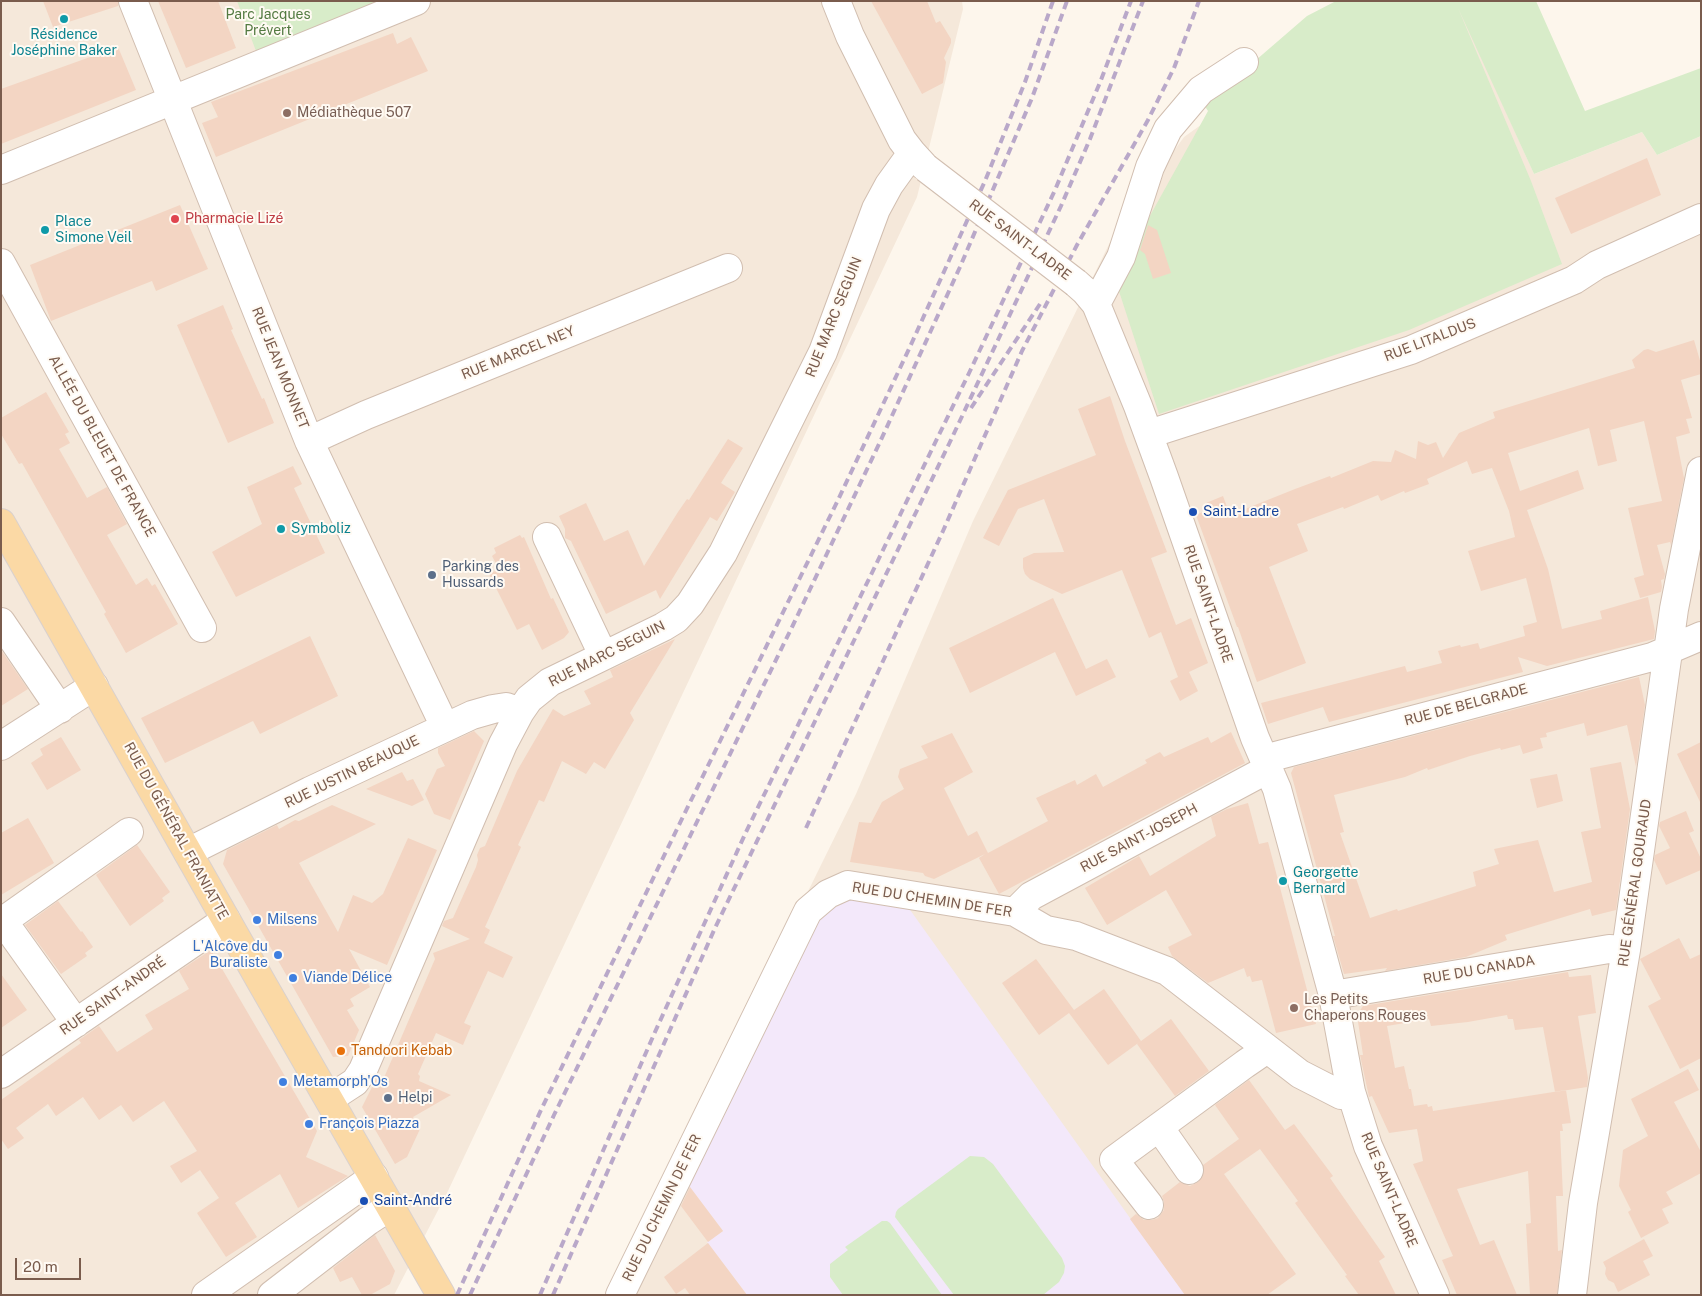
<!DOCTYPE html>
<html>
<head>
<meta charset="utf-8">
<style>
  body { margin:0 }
  #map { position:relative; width:1702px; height:1296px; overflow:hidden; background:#fdf6ec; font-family:"Public Sans",sans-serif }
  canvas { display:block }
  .frame { position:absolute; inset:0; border:2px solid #7a5c4d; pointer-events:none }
  .scale { position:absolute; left:15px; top:1258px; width:66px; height:22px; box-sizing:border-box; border:2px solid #7a5c4d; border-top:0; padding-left:6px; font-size:15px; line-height:18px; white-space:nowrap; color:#7a5c4d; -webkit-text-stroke:4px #fffaf3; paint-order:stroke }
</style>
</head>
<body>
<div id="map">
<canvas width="1702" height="1296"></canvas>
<div class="frame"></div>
<div class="scale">20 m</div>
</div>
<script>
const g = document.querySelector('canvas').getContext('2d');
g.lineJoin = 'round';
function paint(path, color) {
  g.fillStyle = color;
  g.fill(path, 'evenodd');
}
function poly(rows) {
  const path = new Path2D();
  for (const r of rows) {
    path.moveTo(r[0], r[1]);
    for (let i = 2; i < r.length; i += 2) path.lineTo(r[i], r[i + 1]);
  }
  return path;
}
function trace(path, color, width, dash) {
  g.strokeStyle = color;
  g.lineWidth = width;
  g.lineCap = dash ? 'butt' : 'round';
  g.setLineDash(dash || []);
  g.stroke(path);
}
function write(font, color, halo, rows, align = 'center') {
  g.font = font + ' "Public Sans",sans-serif';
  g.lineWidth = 4;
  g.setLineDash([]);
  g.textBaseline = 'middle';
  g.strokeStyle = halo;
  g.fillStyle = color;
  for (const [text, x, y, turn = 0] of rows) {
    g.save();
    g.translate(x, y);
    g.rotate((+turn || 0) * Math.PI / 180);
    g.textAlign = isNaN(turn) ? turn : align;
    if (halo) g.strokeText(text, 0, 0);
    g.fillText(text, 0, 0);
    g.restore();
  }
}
paint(poly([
  [1,1,962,1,963,9,917,197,447,1193,394,1295,1,1295],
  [1459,7,1534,174,1642,132,1657,155,1701,136,1701,1295,609,1295,856,794,973,521,1115,232,1184,137,1212,117]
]), '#f5e8da');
paint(poly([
  [850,891,903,900,1185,1295,747,1295,707,1242,723,1231,682,1177,811,914]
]), '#f3e8fa');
paint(poly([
  [237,1,382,1,256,51],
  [1336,1,1536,1,1585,111,1701,68,1701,136,1657,155,1642,132,1534,174,1458,8,1531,181,1562,264,1409,330,1159,414,1115,279,1208,111,1204,105,1307,16],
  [970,1156,984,1157,993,1164,1062,1258,1065,1266,1064,1273,1059,1282,1043,1295,954,1295,895,1217,896,1212,898,1209],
  [882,1221,887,1221,890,1223,942,1295,843,1295,830,1277,830,1264,848,1250,845,1247]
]), '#d8ecc9');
paint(poly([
  [43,1,118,1,118,6,53,27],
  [158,1,218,1,236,48,186,68],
  [871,1,927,1,936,23,940,21,951,39,951,43,944,58,946,62,943,83,922,94],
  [393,33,397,44,411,37,428,71,216,157,202,123,218,117,211,102],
  [118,47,136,90,1,144,1,89],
  [1647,158,1661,195,1571,234,1555,198],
  [180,205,208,269,156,291,152,281,51,321,30,265],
  [1148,225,1157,230,1171,273,1153,279,1145,254,1140,250],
  [223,305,233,329,231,330,262,399,264,398,274,423,228,443,177,325],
  [1694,340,1701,364,1701,374,1681,380,1692,418,1686,419,1690,433,1676,437,1684,478,1671,545,1670,542,1657,545,1665,574,1664,579,1661,580,1662,587,1661,592,1640,598,1634,578,1644,575,1628,508,1662,501,1644,421,1610,430,1617,461,1598,466,1589,428,1508,453,1520,491,1578,470,1584,489,1527,510,1548,569,1562,629,1602,619,1600,611,1648,597,1655,631,1654,639,1547,666,1518,657,1523,672,1329,722,1323,707,1268,724,1261,703,1405,666,1407,672,1442,663,1438,651,1460,645,1461,647,1478,643,1480,649,1525,636,1523,626,1537,622,1526,578,1481,591,1468,551,1515,537,1509,511,1492,468,1472,474,1467,461,1427,479,1429,484,1405,493,1404,491,1381,501,1378,495,1344,509,1343,507,1297,524,1308,551,1269,567,1306,663,1257,682,1238,627,1237,627,1196,515,1209,509,1206,503,1223,496,1230,515,1295,489,1330,476,1331,478,1373,461,1391,462,1395,450,1416,459,1418,441,1428,445,1436,442,1443,458,1459,433,1495,418,1493,412,1635,368,1632,360,1644,350,1648,349,1656,352],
  [46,392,69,432,65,434,70,443,59,449,87,498,107,487,127,524,107,535,136,585,147,578,152,586,155,584,178,624,126,653,104,614,106,612,22,463,19,464,1,434,1,418],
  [1110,396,1125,441,1167,552,1151,558,1176,625,1191,618,1208,663,1189,672,1198,691,1180,701,1170,681,1178,677,1161,632,1149,638,1122,570,1062,594,1030,579,1025,574,1023,568,1023,558,1034,553,1064,552,1044,499,1018,509,999,546,983,538,1008,490,1096,455,1078,409],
  [728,439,743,448,721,483,735,492,717,521,710,517,660,599,656,590,606,614,571,541,565,538,565,529,559,516,586,503,604,541,628,530,644,566,678,512,687,499,689,500],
  [293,466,302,484,294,488,325,553,236,597,212,552,262,524,247,487],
  [520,535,522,538,524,537,551,599,553,598,569,632,564,638,542,650,529,624,517,630,489,574,499,569,492,556,496,553,494,548],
  [1053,598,1086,669,1107,659,1116,677,1076,696,1055,652,970,693,949,648],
  [310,636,338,696,260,734,253,721,165,763,141,718],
  [675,639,630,713,634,720,605,769,594,762,586,774,562,761,544,802,539,800,518,845,521,847,485,927,490,930,484,943,513,957,503,978,488,971,464,1023,471,1026,463,1045,436,1033,418,1074,420,1076,419,1081,451,1095,413,1117,420,1129,407,1157,395,1164,362,1107,377,1077,383,1080,435,959,433,953,470,939,442,926,444,921,453,918,476,867,478,860,477,855,480,848,485,846,517,771,553,709,564,716,591,704,584,691,613,677,610,670],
  [1,650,28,689,1,706],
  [1639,677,1645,705,1636,767,1627,725,1587,736,1584,723,1546,733,1547,737,1540,738,1543,748,1523,754,1520,745,1501,750,1500,748,1470,756,1428,770,1427,768,1405,777,1334,795,1344,832,1340,833,1370,918,1397,909,1398,911,1476,886,1473,872,1499,864,1494,849,1538,840,1554,892,1592,882,1581,832,1601,828,1590,768,1621,762,1630,809,1616,910,1592,916,1590,909,1505,935,1507,940,1466,957,1385,971,1387,968,1344,974,1333,936,1335,936,1291,773,1294,767],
  [474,731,484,741,450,820,434,814,425,794,437,769,445,766,438,753,438,748],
  [1231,732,1245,763,999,894,979,858,985,854,934,879,925,876,923,873,850,862,859,822,871,823,882,802,904,789,898,777,900,769,928,758,921,746,952,733,973,772,944,788,968,836,977,831,988,853,1048,821,1036,798,1075,780,1077,785,1096,774,1103,787,1147,763,1145,760,1160,752,1164,757,1208,737,1211,743],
  [61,737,81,770,47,790,31,763,43,755,40,749],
  [1701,742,1701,804,1677,754],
  [402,772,407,781,413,779,424,800,412,806,366,789],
  [1557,774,1563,801,1537,808,1530,779],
  [1248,803,1259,844,1268,842,1316,1024,1276,1033,1262,980,1252,982,1250,976,1247,977,1244,968,1208,983,1172,956,1168,947,1192,935,1166,890,1107,925,1085,888,1139,856,1150,876,1216,836,1211,817,1227,809],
  [332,805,376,824,299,863,338,932,353,895,372,903,383,894,408,838,437,850,387,965,349,949,370,987,350,999,354,1006,347,1010,359,1030,348,1056,333,1057,223,864,227,850,277,825,279,829,295,820,299,821],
  [1686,811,1694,831,1689,833,1701,859,1701,870,1666,885,1654,860,1655,855,1670,848,1659,826,1660,822],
  [28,818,54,863,1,895,1,833],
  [137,845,170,892,162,898,164,901,130,926,96,875],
  [58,901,81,932,82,931,93,947,85,953,87,956,61,974,25,925],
  [1679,938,1690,959,1701,954,1701,1058,1680,1069,1648,1006,1661,999,1640,959],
  [211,950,317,1131,306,1157,348,1176,298,1208,280,1174,235,1203,257,1237,226,1257,197,1213,219,1198,200,1170,181,1183,170,1166,197,1151,164,1101,133,1122,121,1105,99,1120,83,1097,56,1116,48,1104,16,1128,24,1138,8,1149,1,1139,1,1100,81,1043,79,1040,99,1026,117,1052,153,1029,145,1015,189,989,179,971],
  [1036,959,1074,1010,1104,989,1141,1041,1108,1065,1069,1013,1039,1035,1002,983],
  [1568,972,1569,977,1591,975,1596,1013,1578,1016,1588,1078,1587,1087,1555,1092,1543,1027,1515,1030,1513,1019,1508,1019,1507,1015,1468,1022,1431,1026,1429,1019,1387,1026,1395,1068,1404,1066,1409,1089,1411,1089,1414,1106,1427,1104,1428,1107,1432,1106,1433,1111,1566,1090,1571,1123,1562,1124,1563,1131,1560,1131,1563,1196,1556,1196,1558,1251,1562,1250,1557,1295,1530,1295,1526,1224,1531,1223,1528,1171,1457,1189,1480,1245,1494,1240,1517,1295,1457,1295,1442,1260,1453,1256,1413,1164,1423,1161,1417,1129,1389,1133,1372,1096,1369,1097,1360,1055,1363,1055,1357,1015,1363,1006],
  [1,974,27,1010,1,1028],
  [1171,1019,1209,1071,1175,1096,1137,1044],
  [1688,1069,1699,1090,1674,1102,1701,1152,1701,1173,1666,1192,1673,1204,1662,1209,1669,1223,1641,1238,1628,1212,1631,1210,1619,1186,1623,1150,1648,1136,1631,1099],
  [1249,1080,1285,1130,1294,1124,1333,1176,1330,1178,1385,1257,1379,1261,1396,1295,1359,1295,1345,1276,1347,1275,1295,1203,1298,1201,1260,1149,1224,1174,1296,1274,1267,1295,1185,1295,1130,1219,1136,1214,1144,1220,1152,1220,1158,1218,1164,1210,1164,1202,1162,1196,1180,1182,1190,1186,1198,1182,1203,1176,1203,1165,1239,1139,1215,1105],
  [690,1187,723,1231,708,1242,681,1206],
  [375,1235,395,1271,390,1284,370,1295,362,1295,352,1277,340,1282,333,1268],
  [1644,1239,1653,1256,1643,1261,1650,1275,1618,1292,1614,1283,1608,1280,1605,1274,1606,1268,1603,1262],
  [708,1243,747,1295,690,1295,685,1288,676,1294,664,1277]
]), '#f3d5c3');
const minor = poly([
  [133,1,309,441,445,727],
  [836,1,850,36,902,140,912,153,923,165],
  [1,170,416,1],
  [1,263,202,628],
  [1076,283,1085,291,1096,304,1138,406,1164,477,1255,738,1277,789,1333,995,1351,1092,1368,1146,1435,1295],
  [1096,304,1121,257,1150,167,1168,129,1201,90,1244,62],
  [1149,434,1411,350,1574,280,1597,265,1701,218],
  [309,441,366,415,728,268],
  [547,537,603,655],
  [1,622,60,709],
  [1,746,94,686],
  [1264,759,1652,657,1701,636],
  [188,852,310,791,472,715,493,709,506,707,520,712],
  [1015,912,1031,896,1268,769],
  [1333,995,1609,949,1626,950],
  [76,1023,3,921,129,832],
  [1,1074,226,920],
  [329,1099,355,1082,363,1070,503,744,520,712,529,699,550,682,663,627,676,619,690,604,723,553,823,352,876,209,889,185,912,153],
  [1159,1127,1189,1170],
  [1149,1205,1114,1160,1245,1064,1267,1049],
  [206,1295,374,1177],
  [272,1295,368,1221,391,1206],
  [620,1295,808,911,828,894,848,885,1015,912,1046,930,1076,936,1167,971,1300,1074,1341,1095,1351,1092],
  [1572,1295,1583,1203,1626,950,1674,609,1701,471]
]);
const major = poly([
  [1,523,263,985,441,1295]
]);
trace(minor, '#d1beb0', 30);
trace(major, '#dad1cd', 30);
trace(minor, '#fff', 28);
trace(major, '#fbd9a5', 28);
trace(poly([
  [971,408,1040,304],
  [806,828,943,531,1022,351,1077,245,1148,120,1174,68,1199,1],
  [457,1295,541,1110,677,829,838,500,909,349,985,181,1025,82,1053,1],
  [470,1295,554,1115,793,625,880,442,960,267,1032,98,1067,1],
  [540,1295,655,1032,746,832,970,371,1055,190,1101,80,1131,1],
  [553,1295,715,928,949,444,1061,206,1090,139,1143,1]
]), '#b9a8c9', 4, [8, 5]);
const minorBridge = poly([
  [926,168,1076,283]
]);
trace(minorBridge, '#d1beb0', 30, []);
trace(minorBridge, '#fff', 28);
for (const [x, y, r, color] of [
  [64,19,5,"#0f9aa8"],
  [287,113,5,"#8d6e63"],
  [175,219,5,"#e0444e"],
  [45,230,5,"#0f9aa8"],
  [1193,512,5,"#1a4fb4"],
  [281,529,5,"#0f9aa8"],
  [432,575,5,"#5c6f8a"],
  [1283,881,5,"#0f9aa8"],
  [257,920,5,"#3f7fe0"],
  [278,955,5,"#3f7fe0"],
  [293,978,5,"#3f7fe0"],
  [1294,1008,5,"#8d6e63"],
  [341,1051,5,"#e8710a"],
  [283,1082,5,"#3f7fe0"],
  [388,1098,5,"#5c6f8a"],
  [309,1124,5,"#3f7fe0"],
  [364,1201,5,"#1a4fb4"]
]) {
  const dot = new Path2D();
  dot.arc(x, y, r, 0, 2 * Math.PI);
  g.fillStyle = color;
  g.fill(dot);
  trace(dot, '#fffaf3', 2);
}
write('14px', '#537a41', '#fffaf3', [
  ["Parc Jacques",268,15],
  ["Prévert",268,31]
]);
write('14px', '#0d838f', '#fffaf3', [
  ["Résidence",64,35,"center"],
  ["Joséphine Baker",64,51,"center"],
  ["Place",55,222],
  ["Simone Veil",55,238],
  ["Symboliz",291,529],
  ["Georgette",1293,873],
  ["Bernard",1293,889]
], 'left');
write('14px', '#785e54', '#fffaf3', [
  ["Médiathèque 507",297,113],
  ["Les Petits",1304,1000],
  ["Chaperons Rouges",1304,1016]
], 'left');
write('14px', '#be3a42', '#fffaf3', [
  ["Pharmacie Lizé",185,219]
], 'left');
write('14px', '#7a5c4d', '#fffaf3', [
  ["RUE SAINT-LADRE",1020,240,37],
  ["RUE MARC SEGUIN",834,317,-68],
  ["RUE LITALDUS",1430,340,-21],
  ["RUE MARCEL NEY",518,353,-22],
  ["RUE JEAN MONNET",280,368,68],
  ["ALLÉE DU BLEUET DE FRANCE",102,446,61],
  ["RUE SAINT-LADRE",1208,604,71],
  ["RUE MARC SEGUIN",607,654,-27],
  ["RUE DE BELGRADE",1466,705,-15],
  ["RUE JUSTIN BEAUQUE",352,772,-26],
  ["RUE DU GÉNÉRAL FRANIATTE",176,831,61],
  ["RUE SAINT-JOSEPH",1139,838,-28],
  ["RUE GÉNÉRAL GOURAUD",1635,883,-82],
  ["RUE DU CHEMIN DE FER",932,900,9],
  ["RUE DU CANADA",1479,970,-10],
  ["RUE SAINT-ANDRÉ",113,996,-35],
  ["RUE SAINT-LADRE",1389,1190,67],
  ["RUE DU CHEMIN DE FER",662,1208,-64]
]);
write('14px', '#164399', '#fffaf3', [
  ["Saint-Ladre",1203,512],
  ["Saint-André",374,1201]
], 'left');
write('14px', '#4e5e75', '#fffaf3', [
  ["Parking des",442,567],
  ["Hussards",442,583],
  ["Helpi",398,1098]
], 'left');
write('14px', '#366cbe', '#fffaf3', [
  ["Milsens",267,920],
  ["L'Alcôve du",268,947,"right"],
  ["Buraliste",268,963,"right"],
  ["Viande Délice",303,978],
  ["Metamorph'Os",293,1082],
  ["François Piazza",319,1124]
], 'left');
write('14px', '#c56008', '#fffaf3', [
  ["Tandoori Kebab",351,1051]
], 'left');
</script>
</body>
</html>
